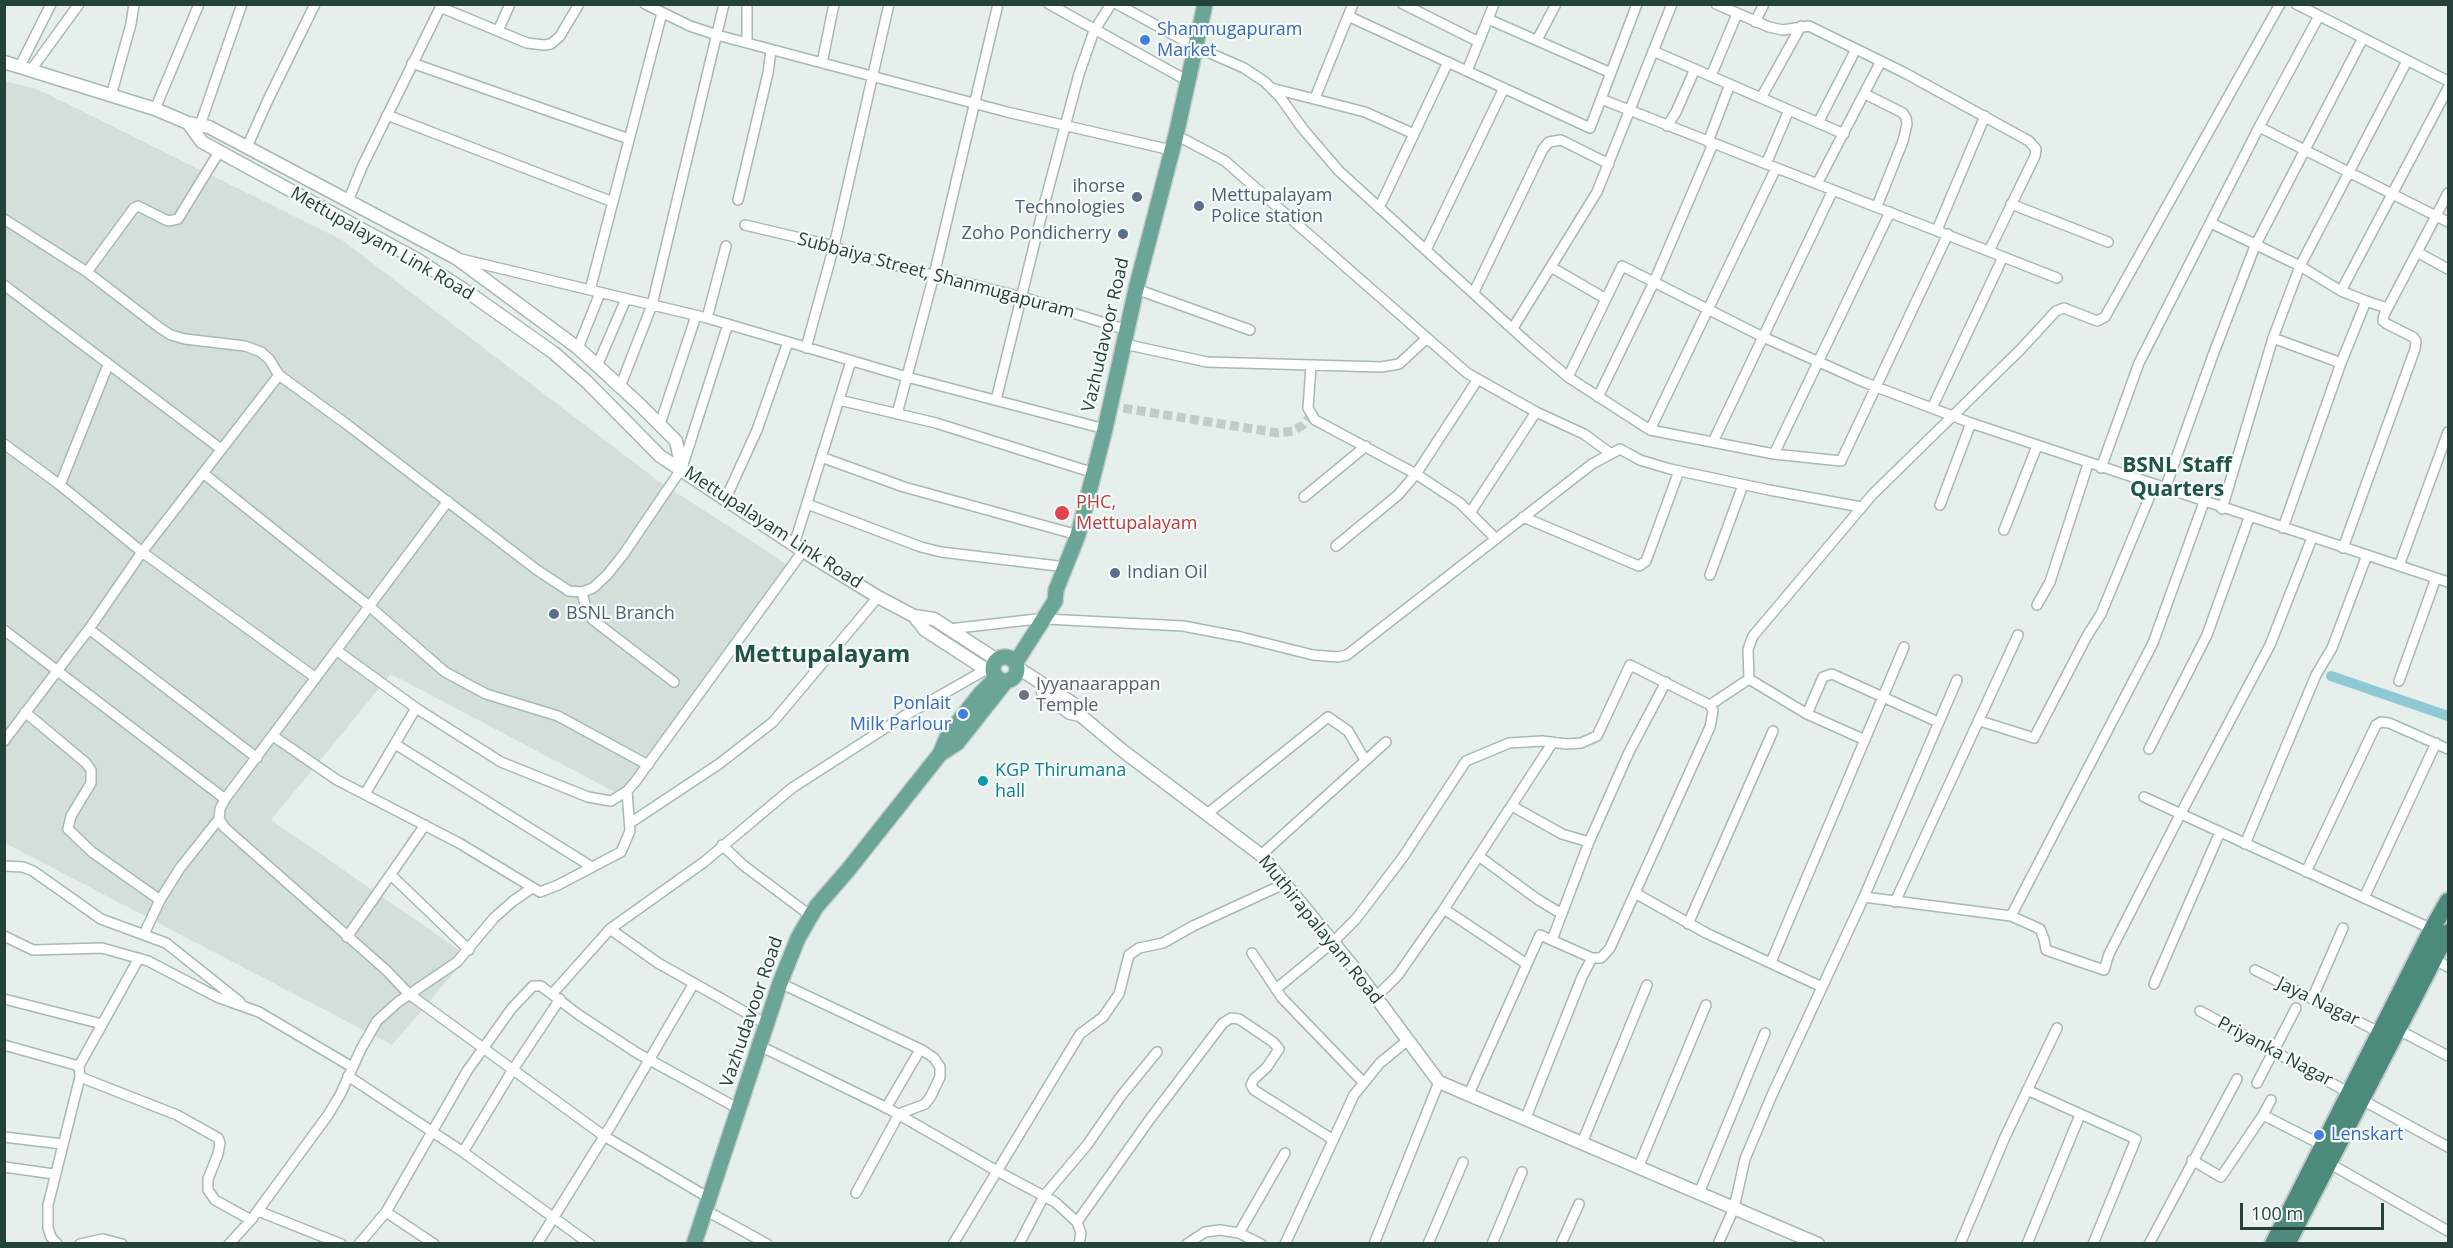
<!DOCTYPE html>
<html>
<head>
<meta charset="utf-8">
<style>
	body { margin:0 }
	#map { position:relative; width:2453px; height:1248px; overflow:hidden; background:#e6efeb; font-family:"Open Sans",sans-serif }
	canvas { display:block }
	.frame { position:absolute; inset:0; border:6px solid #24423a; pointer-events:none }
	.scale { position:absolute; left:2240px; top:1203px; width:144px; height:27px; box-sizing:border-box; border:3px solid #24423a; border-top:0; padding-left:8px; font-size:18px; line-height:21px; white-space:nowrap; color:#24423a; -webkit-text-stroke:4px #f7fbf9; paint-order:stroke }
</style>
</head>
<body>
<div id="map">
<canvas width="2453" height="1248"></canvas>
<div class="frame"></div>
<div class="scale">100 m</div>
</div>
<script>
const ctx = document.querySelector('canvas').getContext('2d');
ctx.lineJoin = 'round';
function fillPath(path, color) {
  ctx.fillStyle = color;
  ctx.fill(path, 'evenodd');
}
function shape(rows) {
  const path = new Path2D();
  for (const r of rows) {
    if (r.length === 3) {
      path.moveTo(r[0] + r[2], r[1]);
      path.arc(r[0], r[1], r[2], 0, 2 * Math.PI);
      continue;
    }
    path.moveTo(r[0], r[1]);
    for (let i = 2; i < r.length; i += 2) path.lineTo(r[i], r[i + 1]);
  }
  return path;
}
function stroke(path, color, width, dash) {
  ctx.strokeStyle = color;
  ctx.lineWidth = width;
  ctx.lineCap = dash ? 'butt' : 'round';
  ctx.setLineDash(dash || []);
  ctx.stroke(path);
}
function label(font, color, halo, rows, align = 'center') {
  ctx.font = font + ' "Open Sans",sans-serif';
  ctx.lineWidth = 4.5;
  ctx.setLineDash([]);
  ctx.textBaseline = 'middle';
  ctx.strokeStyle = halo;
  ctx.fillStyle = color;
  for (const [text, x, y, turn = 0] of rows) {
    ctx.save();
    ctx.translate(x, y);
    ctx.rotate((+turn || 0) * Math.PI / 180);
    ctx.textAlign = isNaN(turn) ? turn : align;
    if (halo) ctx.strokeText(text, 0, 0);
    ctx.fillText(text, 0, 0);
    ctx.restore();
  }
}
fillPath(shape([
	[4,81,37,89,342,240,657,480,791,567,626,798,391,674,271,820,468,956,392,1045,5,843]
]), '#d4dfda');
stroke(shape([
	[2331,676,2448,716]
]), '#8ec9d4', 10);
stroke(shape([
	[1110,406,1278,433,1293,431,1303,425,1311,415]
]), '#bfccc8', 9, [9, 4.5]);
const minor = shape([
	[645,4,690,26,717,35,1007,112,1171,150],
	[747,4,747,43],
	[1049,4,1188,81],
	[1117,4,1196,47,1244,68,1265,82,1280,97,1303,129,1339,171,1529,344,1568,377,1650,430,1774,454,1841,461,1948,234],
	[1403,4,1479,42],
	[1716,4,1769,27,1783,30,1809,26,1905,73,2029,141,2036,149,2035,156,1989,251],
	[2296,4,2448,81],
	[440,7,527,43,544,45,551,44,560,36,579,4],
	[1348,16,1590,128,1637,4],
	[1488,19,1611,73],
	[1755,22,1764,4],
	[498,31,510,4],
	[1537,40,1556,4],
	[1653,51,1844,134],
	[412,63,629,139],
	[822,63,834,4],
	[20,66,51,4],
	[31,70,79,4],
	[1467,71,1494,4],
	[1711,76,1737,14],
	[1271,88,1365,112,1414,134],
	[1865,94,1903,113,1906,118,1907,124,1903,141,1877,206],
	[111,96,131,24,134,4],
	[1315,98,1353,4],
	[1761,98,1801,26],
	[1601,99,2057,278],
	[155,109,199,4],
	[387,115,613,202],
	[1818,123,1856,49],
	[200,125,242,4],
	[1667,126,1676,112,1695,69],
	[2259,127,2448,222],
	[1176,135,1225,161,1467,373,1536,412,1584,434,1610,453],
	[1708,142,1730,84],
	[247,147,267,102,315,4],
	[1766,164,1789,110],
	[1817,184,1881,61],
	[738,200,768,73,771,50],
	[348,201,362,167,442,4],
	[2011,204,2108,242],
	[1379,208,1448,62],
	[4,219,87,272,160,328,171,335,185,339,245,346,261,352,269,359,279,375,345,423,537,570,569,591,582,592,593,588,607,575,623,555,682,468,728,324],
	[2211,223,2300,266,2341,291,2366,301],
	[745,225,834,246,854,255,1022,297,1127,330],
	[1937,230,1985,116],
	[1426,250,1504,88],
	[2417,252,2448,269],
	[461,259,707,318,907,377,1105,429],
	[1551,267,1606,299],
	[87,272,134,208,138,206,168,221,178,219,219,152],
	[4,285,221,449],
	[1136,289,1250,330],
	[590,290,662,13],
	[2341,291,2448,88],
	[1474,292,1543,149,1549,142,1561,140,1609,164],
	[707,318,726,246],
	[1513,328,1597,192,1672,4],
	[2273,338,2341,363],
	[1124,344,1207,362,1381,367,1399,364,1426,339],
	[578,348,600,293],
	[806,348,834,246,889,4],
	[597,366,626,299],
	[1311,366,1308,408,1315,420,1416,474,1460,503,1496,539],
	[1568,377,1622,266,1763,337,1866,383,1971,423,2448,582],
	[620,387,652,305,724,4],
	[1598,397,1654,282,1713,144],
	[839,400,936,423,1094,473],
	[996,400,1043,209,1079,74,1094,31,1111,4],
	[1932,408,2003,257],
	[897,414,934,275,998,4],
	[660,424,696,316],
	[1650,430,1776,168],
	[1713,442,1833,190],
	[4,444,60,485,142,552,316,678],
	[1774,454,1890,212],
	[821,457,904,487,1078,535],
	[2101,468,2139,363,2259,127,2319,16],
	[203,473,369,606,445,672,486,694,558,716,648,765],
	[60,485,108,365],
	[2165,489,2213,355,2255,246,2363,38],
	[1304,497,1366,446],
	[726,498,757,430,788,342],
	[448,501,225,799,220,809,219,819,224,827,386,970,409,994,604,1136,709,1198],
	[807,504,921,547,941,552,1066,567],
	[1940,505,1971,423],
	[2222,509,2273,338,2300,266,2407,61],
	[1470,513,1536,412],
	[1523,517,1639,566,1646,561,1679,471],
	[2283,528,2341,363,2366,301,2387,308],
	[2004,530,2037,446],
	[794,545,851,361],
	[1336,546,1398,495,1416,474,1478,379],
	[2343,548,2415,349,2416,341,2413,337,2387,324,2383,321,2384,315,2448,193],
	[2399,566,2448,432],
	[1710,575,1743,485],
	[582,592,586,609,593,620,674,682],
	[2037,605,2050,582,2088,464],
	[1046,619,1183,626,1241,637,1313,655,1338,657,1347,655,1592,464,1620,449,1640,460,1670,469,1769,490,1861,507],
	[89,629,257,758],
	[949,629,1037,619],
	[4,630,225,799],
	[336,650,416,708,501,762,588,797,611,801,627,791,635,782,803,551],
	[1749,679,1748,649,1753,636,1872,495,2021,349,2056,311,2064,308,2097,321,2105,317,2280,4],
	[1749,679,1807,714,1865,740],
	[2399,681,2436,578],
	[1710,705,1749,679],
	[25,712,86,763,91,770,91,783,71,816,68,829,92,852,160,900],
	[1807,714,1823,677,1832,674,1938,722],
	[1980,721,2034,738,2087,636,2101,614,2154,486],
	[273,736,337,780,459,843,540,892,558,885,621,852,630,831,627,791],
	[4,741,89,629,142,552,279,375],
	[395,744,592,867],
	[2149,749,2207,635,2249,518],
	[365,794,416,708],
	[2144,797,2432,929],
	[1512,806,1562,834,1589,842],
	[1207,814,1328,717,1348,731,1365,760],
	[630,823,719,764,773,722,878,597],
	[2245,844,2316,675,2332,648,2367,555],
	[722,845,743,865,811,916],
	[1261,855,1386,742],
	[1480,857,1537,899,1562,914],
	[4,866,23,867,33,871,101,919,166,943,240,1002],
	[2306,872,2376,725,2381,722,2389,723,2448,749],
	[391,875,469,950],
	[1635,893,1706,933,1822,987],
	[1864,897,2011,916,2040,929,2044,939,2046,950,2104,970,2109,954,2181,813,2270,645,2312,538],
	[2364,898,2436,743],
	[1895,902,2018,635],
	[1444,909,1525,963],
	[2011,916,2153,643,2204,502],
	[1688,924,1773,731],
	[610,929,658,963,768,1025],
	[144,934,160,900,180,868,219,819],
	[4,936,33,950,102,948,148,961,217,997,259,1012,352,1067],
	[347,937,425,825],
	[1552,940,1589,842,1629,752,1666,682],
	[1252,953,1282,998,1363,1082],
	[2434,959,2448,967],
	[1771,962,1904,647],
	[2255,970,2381,1033],
	[780,983,922,1050,934,1058,940,1067,940,1077,931,1096,925,1104,899,1114,856,1193],
	[2154,984,2220,832],
	[1276,989,1333,942,1356,919,1403,857,1466,761,1509,743,1542,741,1567,744,1581,743,1597,736,1630,665,1710,705,1713,711,1710,727,1610,948,1601,958,1592,958,1540,935,1468,1096],
	[553,993,610,929,704,862,792,788,904,716,987,669],
	[1376,997,1398,975,1444,909,1553,742],
	[4,999,102,1024],
	[2312,999,2343,928],
	[2200,1011,2448,1147],
	[2395,1028,2448,1056],
	[4,1045,79,1066],
	[760,1046,889,1109,997,1171,1055,1202,1077,1222,1081,1233,1079,1244],
	[348,1076,463,1152,590,1244],
	[80,1077,177,1115,218,1138,220,1143,218,1154,208,1179,208,1190,215,1200,251,1220],
	[2257,1083,2296,1008],
	[2027,1090,2136,1139,2093,1244],
	[886,1108,917,1055],
	[2263,1115,2324,1146],
	[1525,1120,1582,977,1592,958],
	[4,1137,62,1144],
	[1582,1143,1647,985],
	[463,1152,512,1071,560,999],
	[2192,1160,2221,1177,2263,1115,2271,1100],
	[2327,1162,2448,1231],
	[4,1167,54,1174],
	[1638,1168,1706,1005],
	[1699,1193,1765,1033],
	[705,1210,767,1244],
	[258,1211,341,1244],
	[386,1212,434,1244],
	[1077,1222,1150,1119,1223,1023,1231,1018,1239,1019,1245,1023,1273,1042,1279,1049,1267,1067,1254,1079,1251,1085,1254,1090,1332,1139],
	[1239,1233,1285,1153],
	[57,1244,51,1237,48,1228,48,1205,80,1077,79,1066,139,958],
	[80,1244,103,1239,122,1244],
	[229,1244,251,1220,328,1115,340,1095,361,1049,377,1021,398,1002,457,962,494,918,513,901,532,888],
	[359,1244,386,1212,467,1071,512,1008,533,986,541,986,579,1015,637,1053,739,1109],
	[537,1244,613,1122,694,983],
	[953,1244,1080,1034,1103,1017,1119,994,1129,955,1139,948,1163,943,1193,926,1286,883],
	[1019,1244,1044,1196,1087,1145,1121,1096,1157,1052],
	[1187,1244,1205,1232,1220,1230,1239,1233,1261,1244],
	[1285,1244,1354,1095,1380,1063,1408,1040],
	[1374,1244,1439,1082],
	[1428,1244,1463,1162],
	[1492,1244,1522,1172],
	[1561,1244,1579,1204],
	[1718,1244,1734,1208,1745,1159,1772,1095,1864,897,1957,680],
	[1960,1244,2005,1137,2057,1028],
	[2027,1244,2080,1115],
	[2149,1244,2237,1079]
]);
const tertiary = shape([
	[4,62,155,109,188,123,202,142,418,260,472,295,554,353,587,382,660,456,803,551,878,597,914,616,934,619,997,660],
	[188,123,209,127,456,258,578,348,639,404,676,441,682,468],
	[914,616,925,630,982,667,993,671],
	[1018,668,1077,706,1080,715,1123,751,1261,855,1355,969,1439,1082,1818,1244],
	[1043,693,1070,713,1080,715]
]);
const primary = shape([
	[1005,669,12],
	[1016,662,1055,601,1056,590,1078,535,1105,429,1136,289,1176,135,1205,4],
	[940,754,948,735,981,693,997,677],
	[694,1244,780,983,798,938,816,907,848,870,940,754,957,743,1006,681]
]);
const trunk = shape([
	[2273,1244,2432,929,2448,901],
	[2287,1244,2448,932]
]);
stroke(minor, '#a8b8b2', 12);
stroke(tertiary, '#a8b8b2', 15);
stroke(primary, '#c2cac8', 18);
stroke(trunk, '#c2cac8', 20);
stroke(minor, '#fff', 9);
stroke(tertiary, '#fff', 12);
stroke(primary, '#6aa596', 15);
stroke(trunk, '#4c8a7c', 16);
for (const [x, y, r, color] of [
	[1145,40,6,"#3f7fe0"],
	[1137,197,6,"#5c6f8a"],
	[1199,206,6,"#5c6f8a"],
	[1123,234,6,"#5c6f8a"],
	[1062,513,8,"#e0444e"],
	[1115,573,6,"#5c6f8a"],
	[554,614,6,"#5c6f8a"],
	[1024,695,6,"#6b7280"],
	[963,714,6,"#3f7fe0"],
	[983,781,6,"#0f9aa8"],
	[2319,1135,6,"#3f7fe0"]
]) {
  const dot = new Path2D();
  dot.arc(x, y, r, 0, 2 * Math.PI);
  ctx.fillStyle = color;
  ctx.fill(dot);
  stroke(dot, '#f7fbf9', 2);
}
label('18px', '#366cbe', '#f7fbf9', [
	["Shanmugapuram",1157,30],
	["Market",1157,51],
	["Ponlait",951,704,"right"],
	["Milk Parlour",951,725,"right"],
	["Lenskart",2331,1135]
], 'left');
label('18px', '#4e5e75', '#f7fbf9', [
	["ihorse",1125,187,"right"],
	["Technologies",1125,208,"right"],
	["Mettupalayam",1211,196],
	["Police station",1211,217],
	["Zoho Pondicherry",1111,234,"right"],
	["Indian Oil",1127,573],
	["BSNL Branch",566,614]
], 'left');
label('18px', '#24423a', '#f7fbf9', [
	["Mettupalayam Link Road",382,244,30],
	["Subbaiya Street, Shanmugapuram",936,276,15],
	["Vazhudavoor Road",1106,335,-77],
	["Mettupalayam Link Road",773,528,33],
	["Muthirapalayam Road",1320,930,51],
	["Jaya Nagar",2318,1002,26],
	["Vazhudavoor Road",752,1012,-71],
	["Priyanka Nagar",2275,1052,28]
]);
label('18px', '#be3a42', '#f7fbf9', [
	["PHC,",1076,503],
	["Mettupalayam",1076,524]
], 'left');
label('18px', '#5b616d', '#f7fbf9', [
	["Iyyanaarappan",1036,685],
	["Temple",1036,706]
], 'left');
label('18px', '#0d838f', '#f7fbf9', [
	["KGP Thirumana",995,771],
	["hall",995,792]
], 'left');
label('bold 21px', '#1f5548', '#f7fbf9', [
	["BSNL Staff",2177,466],
	["Quarters",2177,490]
]);
label('bold 24px', '#1f5548', '#f7fbf9', [
	["Mettupalayam",822,655]
]);
</script>
</body>
</html>
